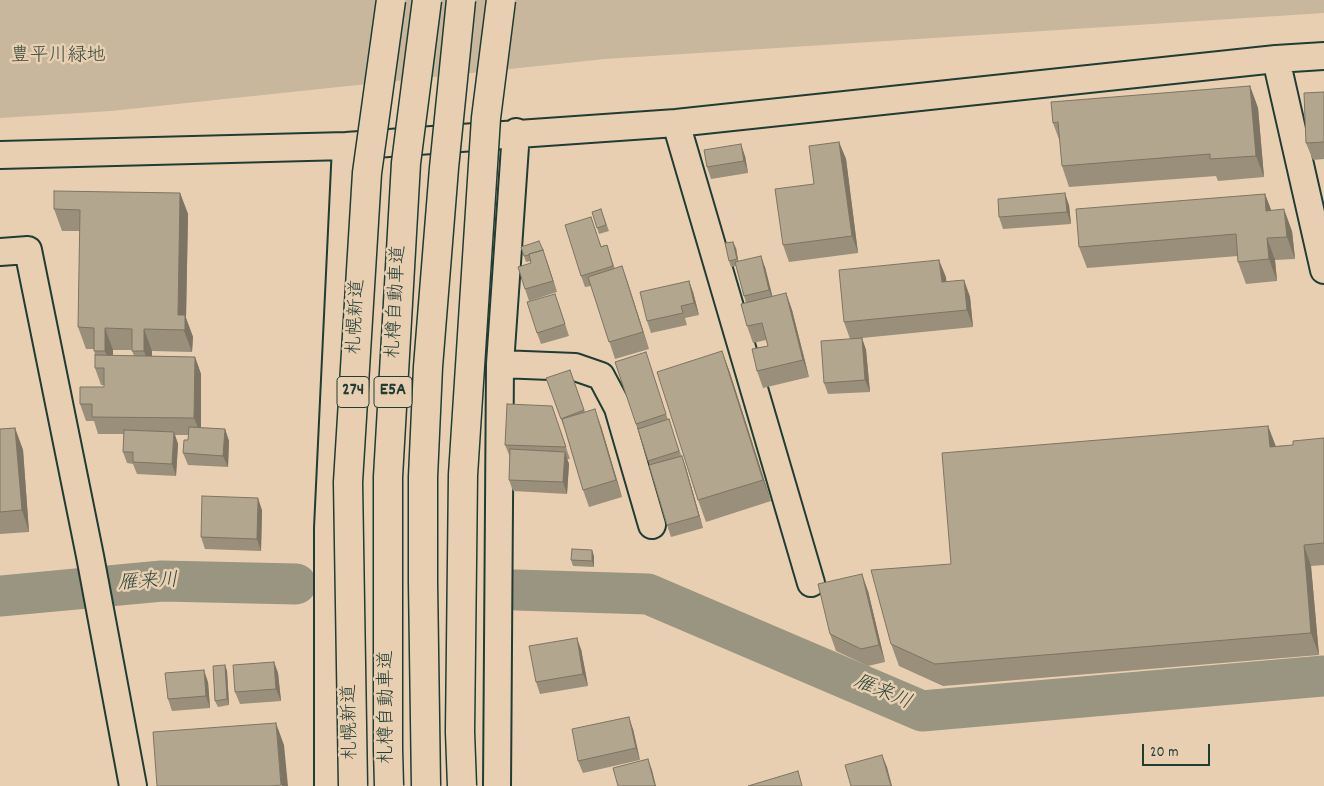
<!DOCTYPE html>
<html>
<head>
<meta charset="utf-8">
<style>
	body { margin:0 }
	#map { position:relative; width:1324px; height:786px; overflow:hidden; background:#e9cfb1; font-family:Dekko,sans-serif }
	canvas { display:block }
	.scale { position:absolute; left:1142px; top:744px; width:68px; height:22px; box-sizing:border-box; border:2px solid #1f3d34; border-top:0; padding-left:6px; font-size:15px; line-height:18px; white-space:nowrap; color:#1f3d34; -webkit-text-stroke:4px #e9cfb1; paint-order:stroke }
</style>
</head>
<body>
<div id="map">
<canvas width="1324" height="786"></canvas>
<div class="scale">20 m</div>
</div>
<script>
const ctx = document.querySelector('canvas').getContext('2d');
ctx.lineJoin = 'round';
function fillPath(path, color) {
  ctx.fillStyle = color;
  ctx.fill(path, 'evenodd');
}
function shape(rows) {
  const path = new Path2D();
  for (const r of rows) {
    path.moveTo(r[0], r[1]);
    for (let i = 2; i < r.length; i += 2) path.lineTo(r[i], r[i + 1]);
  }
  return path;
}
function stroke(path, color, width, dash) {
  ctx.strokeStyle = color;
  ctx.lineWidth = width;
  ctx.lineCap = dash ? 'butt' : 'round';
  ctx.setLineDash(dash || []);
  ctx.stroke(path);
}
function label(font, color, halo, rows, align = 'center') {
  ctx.font = font + ' Dekko,"Klee One",sans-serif';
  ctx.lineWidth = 5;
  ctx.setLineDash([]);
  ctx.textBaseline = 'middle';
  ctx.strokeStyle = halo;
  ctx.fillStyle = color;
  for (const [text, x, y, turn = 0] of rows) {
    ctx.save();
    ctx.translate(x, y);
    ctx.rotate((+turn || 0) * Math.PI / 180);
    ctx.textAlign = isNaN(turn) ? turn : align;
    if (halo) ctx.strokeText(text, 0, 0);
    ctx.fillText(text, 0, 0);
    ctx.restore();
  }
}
fillPath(shape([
	[0,0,1324,0,1324,13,605,59,111,111,0,118]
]), '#c8b79c');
stroke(shape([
	[516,590,648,594,922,711,1324,676],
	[0,596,162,581,296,584]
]), '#999580', 41);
const minor = shape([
	[1276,59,1324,270],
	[676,123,811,583],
	[0,155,346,146,676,123,1276,59,1324,56],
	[0,252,28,250,90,556,133,786],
	[500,364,575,367,601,376,618,408,652,525],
	[328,786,328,528,346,146],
	[497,786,500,364,516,132]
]);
stroke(minor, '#1f3d34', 30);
stroke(minor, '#e9cfb1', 26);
const highwayBridge = shape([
	[353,786,348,482,367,173,391,0],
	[389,786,388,749,388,477,406,163,427,0],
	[426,786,423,582,423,477,428,367,444,168,461,0],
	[462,786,460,732,463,475,486,118,501,0]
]);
stroke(highwayBridge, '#1f3d34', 31, []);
stroke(highwayBridge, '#e9cfb1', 28);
fillPath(shape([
	[1250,86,1258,108,1264,177,1218,181,1216,176,1069,187,1062,166,1060,142,1053,123],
	[1324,92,1324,159,1313,160,1306,143],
	[839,142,846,159,858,253,789,262,783,245],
	[745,156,748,173,711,179,707,167],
	[180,193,188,214,186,318,193,337,192,352,152,351,152,356,195,357,201,374,201,428,225,429,229,441,228,467,188,465,183,453,188,440,189,435,175,435,178,444,176,476,137,474,133,464,127,463,123,452,124,434,98,434,94,421,86,421,80,404,104,387,104,385,101,385,95,368,95,355,94,349,86,349,78,327,80,231,62,231,54,209],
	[113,350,132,350,134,356,113,356],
	[1265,194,1271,210,1292,231,1295,259,1275,260,1277,281,1246,284,1238,262,1238,256,1087,268,1079,247],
	[1069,205,1071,224,1003,229,999,217],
	[601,209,609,231,599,234,592,212],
	[595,229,601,246,607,245,615,269,622,266,649,349,615,359,591,286,585,287,581,276],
	[521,247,547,261,557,292,529,301,525,289,531,263,531,261,526,262],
	[736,248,738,261,765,267,772,297,786,293,792,310,809,377,763,388,757,371,768,346,766,340,753,343,747,326,746,303,736,266,731,267,729,261],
	[946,277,946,282,964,280,970,297,973,327,862,338,866,350,870,392,828,394,824,383,850,339,844,322],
	[689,281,693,292,699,315,685,318,687,325,651,333,647,321],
	[559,305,569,336,541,344,537,333],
	[722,351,730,373,771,501,706,522,698,500],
	[615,362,650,364,668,420,686,468,703,528,671,537,667,525,652,473,638,429],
	[570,370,585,412,601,426,622,497,589,507,583,490,565,430,561,419],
	[552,406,570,459,567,459,569,464,567,494,513,491,509,480,510,457,505,445],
	[1268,426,1276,446,1293,445,1324,438,1324,565,1311,566,1319,655,943,686,899,666,891,644,951,564],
	[15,428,23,450,29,532,0,534,0,429],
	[262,510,261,551,205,549,201,537],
	[594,556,594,567,573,566,571,560],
	[868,591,885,662,868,666,836,651,830,634],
	[581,649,588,686,540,694,536,682],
	[274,662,278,673,281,701,240,704,235,692],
	[225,665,227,671,229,705,218,707,215,701],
	[208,682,210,708,172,711,168,699],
	[633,729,640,760,583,773,578,761]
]), '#998f7a');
fillPath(shape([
	[1250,86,1258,108,1264,177,1256,156],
	[839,142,846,159,858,253,852,236],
	[741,144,745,156,748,173,744,161],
	[180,193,188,214,186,318,193,337,192,352,178,315],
	[1065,193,1069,205,1071,224,1067,212],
	[1265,194,1273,215,1266,211],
	[1284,209,1292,231,1295,259,1287,237],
	[1267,238,1275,260,1277,281,1269,259],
	[733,242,736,248,739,265,737,259],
	[543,250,547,261,557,292,553,281],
	[761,256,765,267,774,302,769,290],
	[939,260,946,277,948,299,942,282],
	[622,266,628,283,649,349,643,332],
	[964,280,970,297,973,327,967,310],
	[689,281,693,292,699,315,694,303],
	[786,293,792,310,809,377,803,360],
	[105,328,113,350,113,373,105,351],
	[144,329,152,351,152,373,144,351],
	[862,338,866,350,870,392,865,380],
	[722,351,730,373,771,501,763,480],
	[195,357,201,374,201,435,194,418],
	[595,409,601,426,622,497,616,480],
	[1268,426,1276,448,1270,447],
	[15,428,23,450,29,532,22,510],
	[225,429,229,441,228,467,223,456],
	[174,432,178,444,176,476,172,464],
	[565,452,569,464,567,494,563,482],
	[682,456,686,468,703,528,699,516],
	[258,498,262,510,261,551,257,539],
	[1304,545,1311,566,1319,655,1311,633],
	[592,550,594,556,594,567,592,561],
	[862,574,868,591,885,662,879,645],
	[577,638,581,649,588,686,583,674],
	[274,662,278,673,281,701,276,689],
	[225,665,227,671,229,705,227,699],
	[204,670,208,682,210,708,206,696],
	[629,717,633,729,640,760,636,748],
	[276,723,284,745,288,786,282,786,281,785],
	[882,755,887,767,892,786,891,786],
	[648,759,652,770,656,786,655,786]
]), '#7d7463');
const building = shape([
	[1250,86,1256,156,1210,159,1210,154,1062,166,1058,122,1053,123,1051,102,1250,86],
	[1324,92,1324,142,1306,143,1304,93,1324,92],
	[839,142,852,236,783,245,775,189,814,184,809,146,839,142],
	[741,144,744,161,707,167,704,150,741,144],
	[54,191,180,193,178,315,185,315,185,330,144,329,144,351,132,351,132,329,105,328,105,351,94,351,94,328,78,327,80,210,54,209,54,191],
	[1065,193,1067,212,999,217,998,199,1065,193],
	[1265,194,1266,211,1284,209,1287,237,1267,238,1269,259,1238,262,1236,234,1079,247,1076,209,1265,194],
	[601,209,606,225,597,228,592,212,601,209],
	[591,217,601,247,607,245,613,266,581,276,565,225,591,217],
	[539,241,543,250,529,254,529,255,524,256,521,247,539,241],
	[733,242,737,259,729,261,725,243,733,242],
	[543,250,553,281,525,289,518,267,531,263,529,254,543,250],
	[761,256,769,290,744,296,735,262,761,256],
	[939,260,942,282,964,280,967,310,844,322,839,270,939,260],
	[622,266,643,332,609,342,588,277,622,266],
	[689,281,694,303,681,306,683,313,647,321,640,292,689,281],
	[786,293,803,360,757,371,752,349,768,346,762,323,747,326,741,304,786,293],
	[555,294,565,324,537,333,527,302,555,294],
	[862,338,865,380,824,383,821,341,862,338],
	[722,351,763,480,698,500,657,372,722,351],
	[646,352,666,414,636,424,615,362,646,352],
	[95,355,195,357,194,418,92,417,92,404,80,404,80,387,104,387,104,368,95,368,95,355],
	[570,370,584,410,561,419,546,378,570,370],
	[507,404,552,406,566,447,505,445,507,404],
	[595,409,616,480,583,490,562,419,595,409],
	[669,419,679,451,648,461,638,429,669,419],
	[1268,426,1270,447,1293,445,1293,441,1324,438,1324,543,1304,545,1311,633,935,664,891,644,871,570,951,564,942,453,1268,426],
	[189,427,225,429,223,456,183,453,184,440,188,440,189,427],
	[15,428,22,510,0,512,0,429,15,428],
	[124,430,174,432,172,464,133,462,133,452,123,452,124,430],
	[510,449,565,452,563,482,509,480,510,449],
	[682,456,699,516,667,525,649,465,682,456],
	[202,496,258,498,257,539,201,537,202,496],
	[572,549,592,550,592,561,571,560,572,549],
	[862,574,879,645,861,649,830,634,818,584,862,574],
	[577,638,583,674,536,682,529,646,577,638],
	[274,662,276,689,235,692,233,665,274,662],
	[225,665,227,699,215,701,213,666,225,665],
	[204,670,206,696,168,699,165,673,204,670],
	[629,717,636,748,578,761,572,729,629,717],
	[276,723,281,785,271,786,157,786,153,732,276,723],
	[882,755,891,786,851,786,845,765,882,755],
	[648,759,655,786,618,786,613,768,648,759],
	[798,771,802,786,748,786,798,771]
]);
fillPath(building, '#b2a68e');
stroke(building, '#7d7463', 1);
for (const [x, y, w] of [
	[353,392,32],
	[393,392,38]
]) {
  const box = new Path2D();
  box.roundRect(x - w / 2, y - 15.5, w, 31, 4);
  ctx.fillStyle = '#e9cfb1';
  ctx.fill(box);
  stroke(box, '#1f3d34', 1);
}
label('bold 18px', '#1f3d34', null, [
	["274",353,392],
	["E5A",393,392]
]);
label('19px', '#30493e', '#e9cfb1', [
	["豊平川緑地",58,57]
]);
label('19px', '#1f3d34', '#e9cfb1', [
	["札樽自動車道",398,302,-87],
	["札幌新道",358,317,-87],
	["札樽自動車道",388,707,-90],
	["札幌新道",352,722,-91]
]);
label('italic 20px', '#2b463c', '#e9cfb1', [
	["雁来川",148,584,-3],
	["雁来川",882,694,23]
]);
</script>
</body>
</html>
